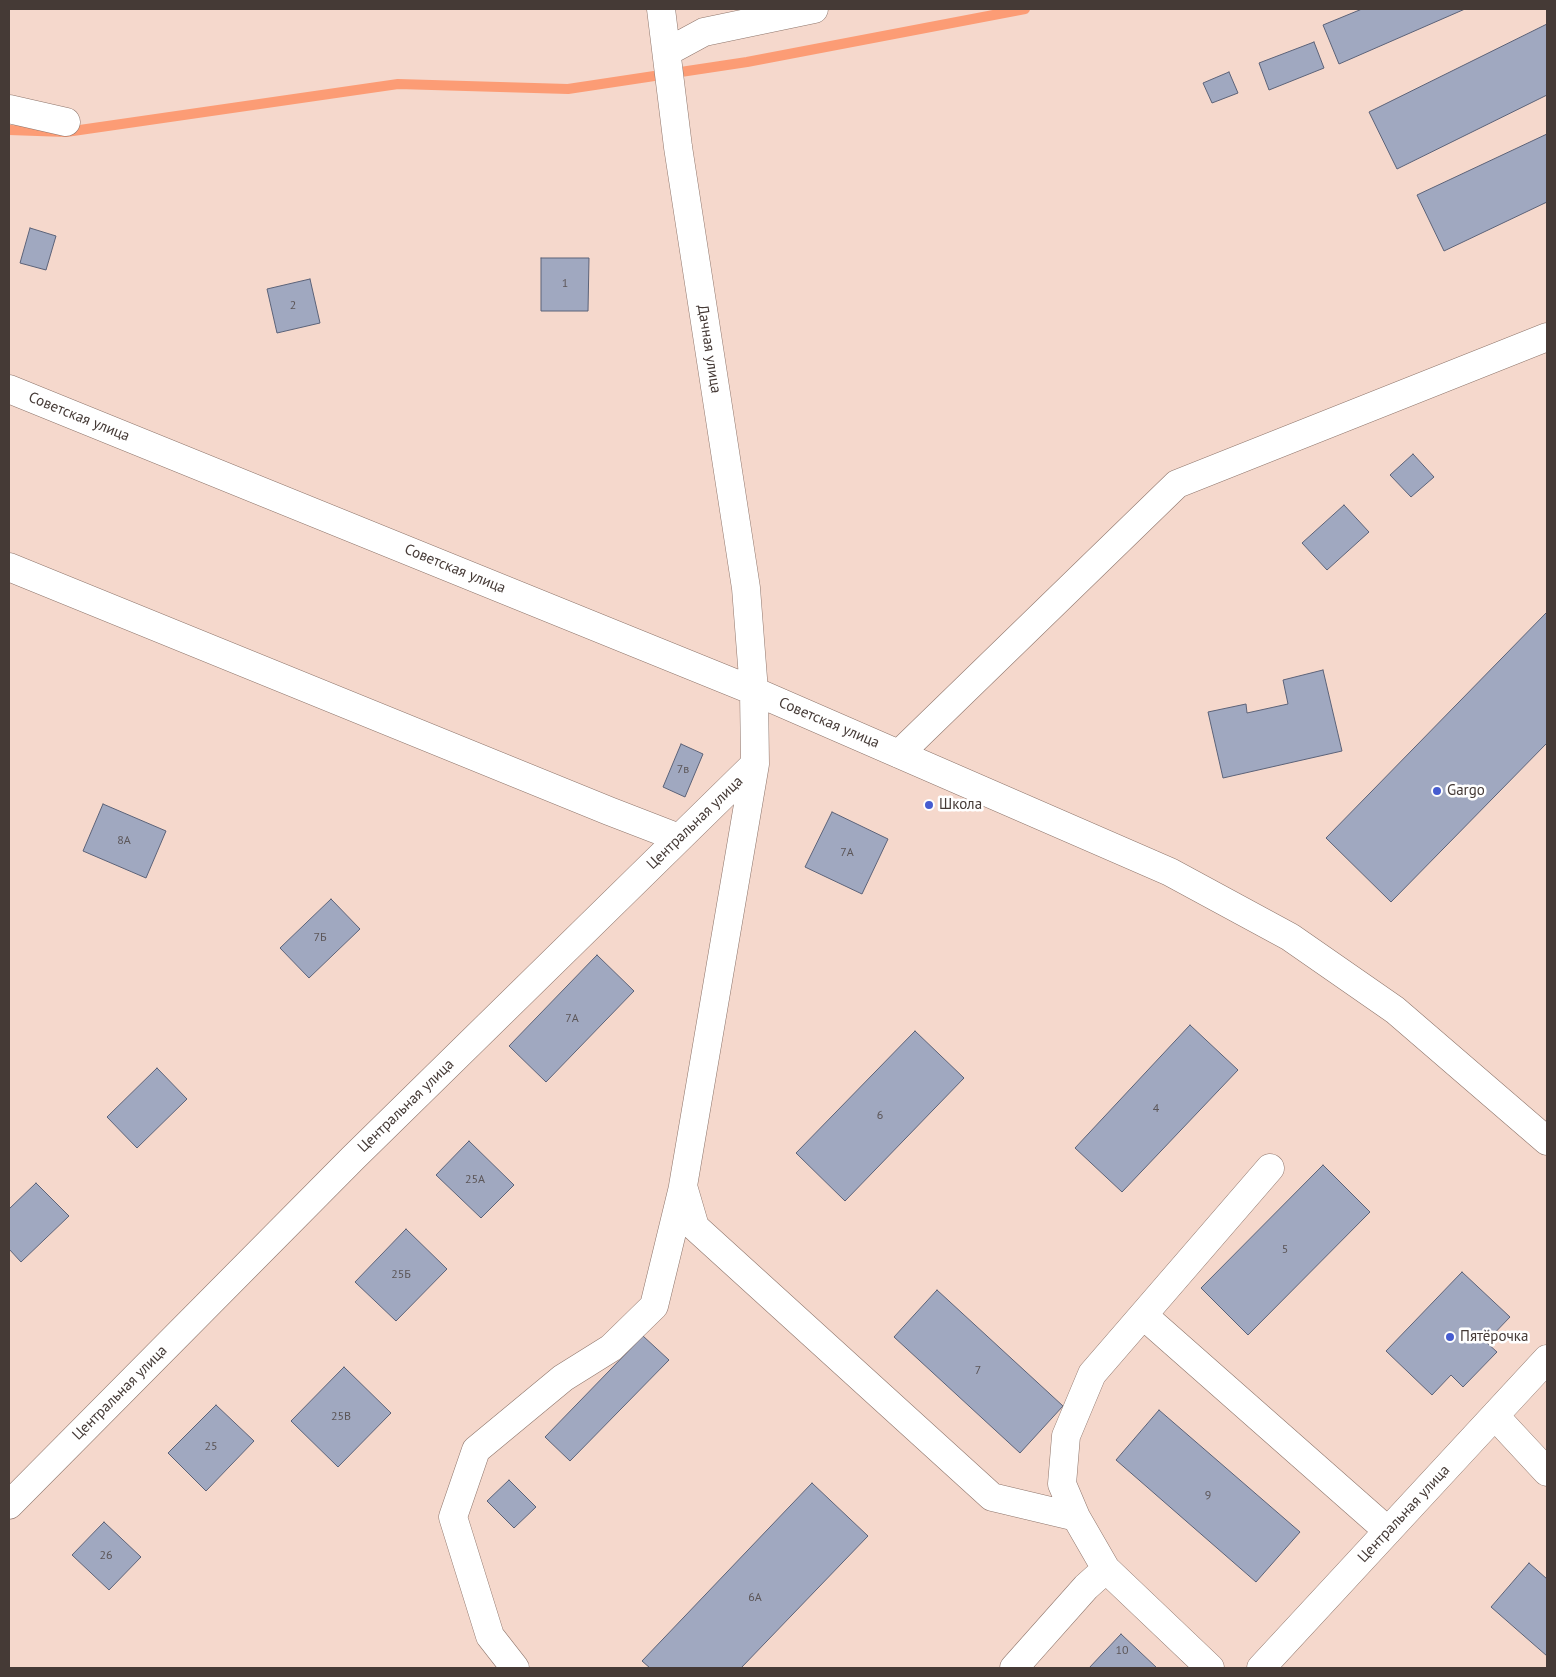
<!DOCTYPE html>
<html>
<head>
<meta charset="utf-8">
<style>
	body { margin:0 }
	#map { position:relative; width:1556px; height:1677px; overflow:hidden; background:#f5d8cc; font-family:"PT Sans",sans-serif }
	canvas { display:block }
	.frame { position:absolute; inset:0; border:10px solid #453a36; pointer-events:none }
</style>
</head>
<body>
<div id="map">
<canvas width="1556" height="1677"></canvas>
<div class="frame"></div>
</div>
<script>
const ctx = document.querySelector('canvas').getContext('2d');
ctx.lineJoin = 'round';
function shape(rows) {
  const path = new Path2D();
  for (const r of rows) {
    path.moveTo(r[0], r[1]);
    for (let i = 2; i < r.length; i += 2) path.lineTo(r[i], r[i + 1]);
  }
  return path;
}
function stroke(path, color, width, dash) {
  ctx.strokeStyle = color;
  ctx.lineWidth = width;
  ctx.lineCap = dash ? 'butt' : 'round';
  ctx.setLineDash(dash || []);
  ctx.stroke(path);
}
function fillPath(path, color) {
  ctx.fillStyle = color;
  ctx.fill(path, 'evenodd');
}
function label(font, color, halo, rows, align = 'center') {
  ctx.font = font + ' "PT Sans",sans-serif';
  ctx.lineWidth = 5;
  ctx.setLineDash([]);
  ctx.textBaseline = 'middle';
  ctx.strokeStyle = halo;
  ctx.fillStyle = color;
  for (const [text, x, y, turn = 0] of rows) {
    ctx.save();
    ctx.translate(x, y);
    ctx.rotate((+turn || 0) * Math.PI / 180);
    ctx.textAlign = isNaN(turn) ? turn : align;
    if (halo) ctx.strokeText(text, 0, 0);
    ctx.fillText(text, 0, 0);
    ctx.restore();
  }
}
stroke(shape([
	[9,130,66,132,398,84,568,89,747,62,1025,9]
]), '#fc9c75', 10);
const building = shape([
	[1362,9,1465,9,1339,64,1323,25,1362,9],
	[1547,24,1547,95,1397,169,1369,112,1547,24],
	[1314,42,1324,68,1269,90,1259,63,1314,42],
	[1229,72,1238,93,1212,103,1203,83,1229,72],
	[1547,134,1547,202,1444,251,1417,195,1547,134],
	[30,228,56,236,46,270,20,263,30,228],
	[541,258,589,258,588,311,541,311,541,258],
	[310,279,320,323,277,333,267,289,310,279],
	[1413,454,1434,477,1411,497,1390,475,1413,454],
	[1344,505,1369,532,1327,570,1302,543,1344,505],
	[1547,612,1547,743,1391,902,1326,838,1547,612],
	[1323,670,1342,751,1223,778,1208,712,1246,704,1247,713,1288,704,1283,680,1323,670],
	[681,744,703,754,685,797,663,787,681,744],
	[103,804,166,831,146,878,83,851,103,804],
	[832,812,888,839,862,894,805,867,832,812],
	[331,899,360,929,309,978,280,948,331,899],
	[597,955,634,991,546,1082,509,1046,597,955],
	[1190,1025,1238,1070,1122,1192,1075,1148,1190,1025],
	[915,1031,964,1078,845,1201,796,1153,915,1031],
	[157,1068,187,1099,137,1148,107,1117,157,1068],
	[469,1141,514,1185,481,1218,436,1175,469,1141],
	[1323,1165,1370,1212,1248,1335,1201,1288,1323,1165],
	[36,1183,69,1216,21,1262,9,1249,9,1209,36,1183],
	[406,1229,447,1269,396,1321,355,1282,406,1229],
	[1462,1272,1510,1317,1486,1342,1497,1352,1463,1387,1451,1375,1432,1395,1386,1351,1462,1272],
	[937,1290,1063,1406,1020,1453,894,1337,937,1290],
	[643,1336,669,1360,570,1461,545,1437,643,1336],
	[344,1367,391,1413,338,1467,291,1421,344,1367],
	[216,1405,254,1441,206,1491,168,1453,216,1405],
	[1159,1410,1300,1532,1256,1582,1116,1460,1159,1410],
	[509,1480,536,1507,514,1528,487,1501,509,1480],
	[812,1483,868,1536,741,1668,650,1668,642,1661,812,1483],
	[104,1522,141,1557,109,1590,72,1555,104,1522],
	[1529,1563,1547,1579,1547,1656,1491,1607,1529,1563],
	[1121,1634,1157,1668,1089,1668,1121,1634]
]);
fillPath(building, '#a0a8c0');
stroke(building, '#5b6278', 1);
const minor = shape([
	[667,52,704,32,814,9],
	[9,109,66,122],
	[9,389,754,691,1170,872,1290,937,1395,1010,1547,1141],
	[9,567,609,811,679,838],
	[899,754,1177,484,1547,337],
	[755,764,683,1186,695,1227,992,1497,1076,1517],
	[1143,1315,1388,1531],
	[1495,1416,1547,1472],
	[9,1505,353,1158,755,764,754,691,746,588,678,147,661,9],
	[1106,1569,1210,1668],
	[515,1668,490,1636,453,1517,476,1450,563,1378,611,1348,654,1306,683,1187],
	[1014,1668,1086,1587,1106,1569,1076,1517,1062,1484,1066,1436,1092,1374,1270,1168],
	[1261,1668,1547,1359]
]);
stroke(minor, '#8e756b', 29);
stroke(minor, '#fff', 28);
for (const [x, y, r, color] of [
	[1437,791,5,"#465cd0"],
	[929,805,5,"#465cd0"],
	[1450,1337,5,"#465cd0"]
]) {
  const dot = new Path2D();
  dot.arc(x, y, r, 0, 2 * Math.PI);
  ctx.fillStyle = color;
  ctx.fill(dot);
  stroke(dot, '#fff', 2);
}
label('12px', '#5c5658', null, [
	["1",565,284],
	["2",293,306],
	["7в",683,770],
	["8А",124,841],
	["7А",847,853],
	["7Б",320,938],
	["7А",572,1019],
	["4",1156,1109],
	["6",880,1116],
	["25А",475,1180],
	["5",1285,1250],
	["25Б",401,1275],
	["7",978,1371],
	["25В",341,1417],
	["25",211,1447],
	["9",1208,1496],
	["26",106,1556],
	["6А",755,1598],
	["10",1122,1651]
]);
label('15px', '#453a36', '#fff', [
	["Дачная улица",709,349,81],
	["Советская улица",79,417,22],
	["Советская улица",455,569,22],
	["Советская улица",829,723,23],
	["Центральная улица",695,823,-44],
	["Центральная улица",406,1106,-44],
	["Центральная улица",120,1393,-45],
	["Центральная улица",1404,1514,-47]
]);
label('15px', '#453a36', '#fff', [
	["Gargo",1447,791],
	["Школа",939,805],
	["Пятёрочка",1460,1337]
], 'left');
</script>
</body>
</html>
